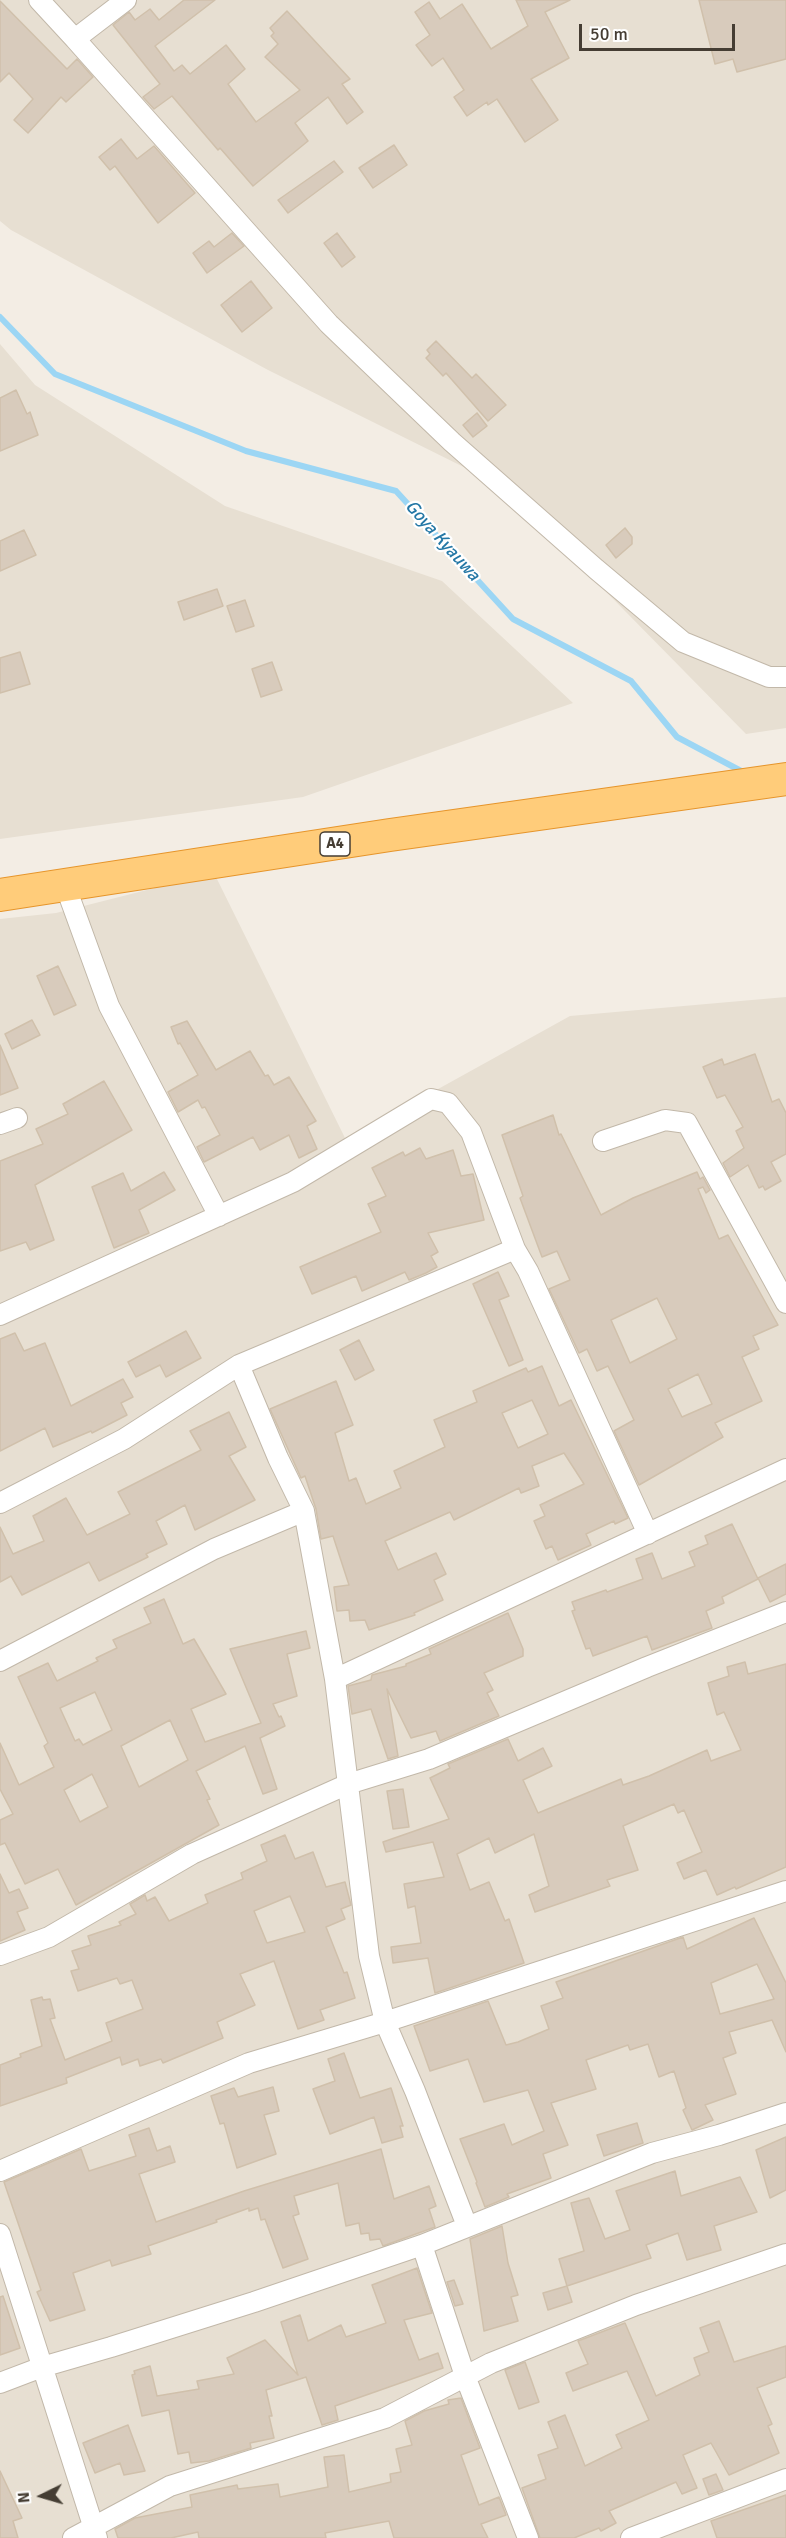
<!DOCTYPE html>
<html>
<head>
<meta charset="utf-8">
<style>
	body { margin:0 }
	#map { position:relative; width:786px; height:2538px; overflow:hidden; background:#f3ede4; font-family:Signika,sans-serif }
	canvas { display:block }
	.north { position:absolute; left:12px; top:2466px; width:60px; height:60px; -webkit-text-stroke:4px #fff; paint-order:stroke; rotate:265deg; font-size:16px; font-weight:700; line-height:24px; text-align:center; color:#453d33 }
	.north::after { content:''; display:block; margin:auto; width:21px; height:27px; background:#453d33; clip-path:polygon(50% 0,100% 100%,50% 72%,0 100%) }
	.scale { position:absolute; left:579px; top:24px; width:156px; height:27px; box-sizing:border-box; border:3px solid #453d33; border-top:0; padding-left:8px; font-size:18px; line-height:21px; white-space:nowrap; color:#453d33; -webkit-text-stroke:4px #fff; paint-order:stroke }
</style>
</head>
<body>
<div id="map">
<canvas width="786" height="2538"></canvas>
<div class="north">N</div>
<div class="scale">50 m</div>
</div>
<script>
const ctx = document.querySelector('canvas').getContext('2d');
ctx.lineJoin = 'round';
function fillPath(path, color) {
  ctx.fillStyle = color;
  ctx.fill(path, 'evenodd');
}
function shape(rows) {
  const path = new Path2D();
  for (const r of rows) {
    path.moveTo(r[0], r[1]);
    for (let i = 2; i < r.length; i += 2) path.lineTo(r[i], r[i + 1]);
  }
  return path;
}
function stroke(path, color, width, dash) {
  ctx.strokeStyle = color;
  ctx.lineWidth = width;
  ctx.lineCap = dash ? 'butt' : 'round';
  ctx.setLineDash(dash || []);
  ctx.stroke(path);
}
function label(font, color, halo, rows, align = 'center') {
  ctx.font = font + ' Signika,sans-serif';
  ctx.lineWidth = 4.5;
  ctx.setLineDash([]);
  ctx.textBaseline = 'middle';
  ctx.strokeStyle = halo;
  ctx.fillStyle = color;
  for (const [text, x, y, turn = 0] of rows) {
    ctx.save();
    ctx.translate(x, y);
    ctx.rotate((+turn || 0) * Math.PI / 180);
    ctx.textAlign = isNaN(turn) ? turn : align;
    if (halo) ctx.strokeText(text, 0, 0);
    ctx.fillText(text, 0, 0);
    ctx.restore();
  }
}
fillPath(shape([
	[0,0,786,0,786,728,746,734,502,486,268,370,11,230,0,221],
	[0,344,35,385,225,506,442,581,573,703,303,797,0,839],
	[214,873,346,1140,570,1016,786,997,786,2538,0,2538,0,919,56,913]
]), '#e7dfd2');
stroke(shape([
	[0,317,55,374,246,451,396,491,513,619,631,681,677,737,743,772]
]), '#9cd6f4', 6);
const building = shape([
	[184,0,215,0,155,46,174,71,182,65,190,74,226,45,245,69,228,84,256,122,300,90,265,57,278,44,271,36,274,33,270,28,287,11,350,79,342,84,363,112,347,124,328,97,295,123,308,141,253,186,220,148,218,150,172,96,154,109,143,97,160,84,113,25,129,12,135,20,150,9,159,20,184,0],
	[516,0,570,0,545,12,569,58,531,79,558,120,525,142,497,99,488,105,487,102,467,116,454,97,464,90,443,58,432,66,416,45,430,35,415,12,429,2,440,19,462,4,491,49,528,26,516,0],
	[699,0,786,0,786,59,737,72,733,59,715,64,699,0],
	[0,1,67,69,77,59,93,77,66,102,61,97,28,133,14,120,33,99,9,73,0,82,0,1],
	[121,139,137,159,154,146,195,193,158,223,115,166,110,170,99,157,121,139],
	[394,145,407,165,373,188,359,168,394,145],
	[334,161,343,172,288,213,278,200,334,161],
	[232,233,244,246,207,273,193,253,209,241,214,247,232,233],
	[337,233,355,257,342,267,324,243,337,233],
	[251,281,272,308,242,332,221,305,251,281],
	[436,341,472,378,476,374,506,405,488,421,446,373,443,376,426,358,430,354,427,350,436,341],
	[16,390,27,414,30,412,38,435,0,451,0,398,16,390],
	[477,413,487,426,473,437,463,425,477,413],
	[625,528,632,537,632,544,616,558,606,545,625,528],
	[24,530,36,555,0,571,0,541,24,530],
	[217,589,223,606,184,620,178,602,217,589],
	[245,600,254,626,236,632,227,606,245,600],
	[20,652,30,684,0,693,0,658,20,652],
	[272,662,282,690,261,697,252,669,272,662],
	[58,966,76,1005,54,1015,37,976,58,966],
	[32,1020,40,1035,12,1049,5,1034,32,1020],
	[187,1021,216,1070,250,1051,265,1076,268,1075,274,1085,289,1077,316,1121,307,1126,317,1149,299,1158,289,1135,260,1150,253,1137,204,1162,197,1147,220,1135,205,1107,202,1108,198,1100,178,1112,168,1092,198,1075,180,1043,178,1044,171,1027,187,1021],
	[0,1045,18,1088,0,1095,0,1045],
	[755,1054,772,1102,779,1099,786,1113,786,1154,771,1162,781,1181,765,1190,763,1186,759,1188,748,1165,730,1177,723,1163,744,1148,736,1131,743,1127,725,1095,717,1098,703,1067,722,1059,724,1065,755,1054],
	[104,1081,132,1130,35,1185,54,1240,30,1250,26,1242,0,1251,0,1161,43,1144,36,1129,68,1114,63,1104,104,1081],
	[553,1115,559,1135,561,1134,601,1215,633,1198,697,1172,700,1179,703,1177,710,1190,706,1193,703,1187,698,1189,719,1239,728,1235,778,1325,753,1336,759,1349,742,1357,762,1401,715,1423,723,1437,639,1485,614,1431,634,1420,608,1366,597,1371,587,1349,579,1353,549,1289,570,1280,557,1251,542,1257,520,1198,523,1196,502,1135,553,1115],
	[657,1298,677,1339,630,1363,611,1320,657,1298],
	[698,1374,712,1404,682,1417,668,1389,698,1374],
	[420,1148,426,1159,453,1150,461,1176,473,1174,484,1220,428,1233,438,1252,431,1256,437,1267,426,1273,409,1280,405,1272,362,1291,356,1276,312,1294,300,1267,381,1232,368,1204,386,1196,372,1168,403,1152,405,1156,420,1148],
	[164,1172,175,1190,139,1210,149,1233,114,1248,92,1187,123,1173,131,1191,164,1172],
	[498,1272,509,1296,499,1300,523,1360,509,1366,473,1284,498,1272],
	[186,1331,201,1358,166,1377,160,1365,136,1377,128,1362,186,1331],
	[15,1333,24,1351,45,1343,71,1406,123,1379,133,1397,121,1403,127,1415,92,1433,91,1431,53,1447,45,1428,0,1451,0,1339,15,1333],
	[359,1340,374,1370,355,1380,340,1350,359,1340],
	[542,1366,559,1406,571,1400,628,1518,615,1524,614,1521,586,1534,591,1545,558,1560,552,1546,546,1549,534,1521,545,1516,540,1505,584,1484,564,1453,532,1466,539,1486,521,1493,519,1488,454,1520,450,1512,385,1541,398,1570,436,1553,446,1574,434,1580,443,1600,414,1613,415,1615,369,1630,365,1620,350,1621,349,1610,337,1611,334,1587,349,1585,333,1536,321,1539,316,1509,305,1476,301,1478,270,1409,336,1381,353,1425,335,1433,349,1481,356,1478,366,1504,401,1488,394,1471,445,1447,434,1420,477,1402,473,1391,526,1368,528,1372,542,1366],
	[532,1400,548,1434,518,1448,502,1413,532,1400],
	[229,1412,246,1447,229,1456,255,1500,195,1530,185,1505,156,1521,167,1544,146,1554,148,1557,99,1581,89,1562,22,1595,11,1576,0,1582,0,1527,13,1554,44,1541,33,1516,66,1498,87,1535,130,1514,118,1492,201,1450,190,1431,229,1412],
	[732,1524,758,1579,722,1597,724,1603,706,1611,712,1628,652,1650,647,1636,593,1656,590,1648,586,1649,572,1611,575,1610,572,1602,606,1590,607,1592,643,1579,636,1559,652,1553,662,1579,695,1566,689,1552,708,1544,705,1536,732,1524],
	[786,1564,786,1594,770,1602,758,1578,786,1564],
	[164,1599,183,1644,194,1639,226,1694,191,1709,205,1742,261,1723,230,1649,306,1631,310,1648,287,1654,297,1696,273,1704,279,1717,281,1716,285,1726,260,1738,277,1789,263,1794,245,1746,196,1771,210,1799,207,1800,219,1825,76,1905,58,1869,25,1884,5,1843,0,1845,0,1820,13,1814,0,1789,0,1743,19,1785,54,1767,44,1746,48,1743,18,1677,48,1663,57,1681,98,1661,96,1658,117,1648,113,1640,151,1623,144,1608,164,1599],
	[95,1692,112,1730,83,1745,79,1739,75,1741,60,1708,95,1692],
	[170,1720,188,1760,139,1787,121,1746,170,1720],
	[92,1774,108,1807,80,1822,64,1790,92,1774],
	[508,1613,523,1649,523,1656,484,1673,493,1690,487,1693,499,1716,440,1741,436,1731,411,1738,387,1689,398,1756,388,1759,371,1709,352,1714,348,1686,371,1680,372,1675,406,1666,406,1664,431,1654,429,1649,508,1613],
	[745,1662,748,1674,786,1664,786,1867,736,1889,735,1887,717,1895,706,1870,684,1879,677,1863,702,1852,684,1810,678,1813,674,1804,623,1826,638,1870,607,1880,610,1886,535,1912,529,1895,549,1886,534,1834,495,1853,489,1838,457,1854,470,1890,489,1882,505,1921,509,1919,524,1963,435,1993,428,1958,393,1963,391,1947,421,1943,415,1906,408,1908,404,1884,444,1877,433,1842,386,1852,383,1842,449,1819,430,1778,450,1768,448,1764,508,1739,518,1761,543,1748,552,1766,523,1780,538,1813,621,1779,623,1785,649,1776,707,1750,711,1761,741,1750,724,1712,717,1715,708,1683,729,1676,727,1667,745,1662],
	[403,1789,409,1827,393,1829,387,1791,403,1789],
	[285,1835,295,1859,313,1852,326,1887,345,1882,351,1905,341,1909,345,1919,326,1927,344,1973,347,1972,355,1998,320,2010,324,2020,298,2029,274,1961,240,1974,255,2005,217,2022,223,2038,163,2063,161,2059,140,2066,138,2059,122,2065,120,2057,66,2078,67,2083,0,2106,0,2065,21,2057,20,2054,42,2046,31,2000,42,1997,43,2000,50,1999,55,2018,50,2019,65,2060,112,2041,106,2023,143,2009,132,1980,120,1984,117,1978,78,1991,71,1971,79,1969,72,1951,91,1945,88,1936,121,1925,119,1922,136,1914,130,1904,145,1895,147,1901,155,1897,169,1921,208,1903,205,1895,243,1879,241,1873,267,1861,261,1845,285,1835],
	[290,1896,305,1932,267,1943,254,1911,290,1896],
	[0,1874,9,1893,19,1889,28,1908,17,1912,25,1930,0,1941,0,1874],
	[754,1918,786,1983,786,2052,772,2020,729,2032,736,2053,723,2058,736,2094,705,2105,713,2120,692,2130,683,2110,686,2108,674,2071,659,2077,648,2044,630,2050,628,2045,586,2060,596,2089,551,2103,568,2145,543,2154,551,2178,507,2194,509,2197,485,2207,476,2183,477,2182,460,2139,504,2124,512,2145,544,2131,528,2090,484,2102,468,2059,430,2071,414,2026,488,2001,506,2045,518,2042,549,2029,541,2006,563,1998,556,1982,683,1937,687,1949,754,1918],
	[757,1964,774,1999,720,2014,711,1983,757,1964],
	[344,2053,360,2098,391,2088,403,2126,400,2126,403,2137,382,2143,374,2117,330,2134,313,2089,335,2081,328,2059,344,2053],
	[273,2087,279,2111,264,2115,276,2154,237,2168,224,2123,220,2124,211,2096,234,2088,238,2097,273,2087],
	[637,2123,643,2143,604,2156,597,2135,637,2123],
	[149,2128,157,2151,170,2146,175,2162,139,2174,156,2222,244,2191,381,2149,394,2199,429,2186,436,2206,429,2209,435,2227,383,2246,380,2239,370,2240,369,2233,361,2234,359,2223,346,2226,338,2183,294,2196,299,2214,293,2216,308,2259,283,2268,265,2219,261,2220,258,2208,249,2211,249,2208,216,2220,217,2222,148,2246,151,2254,112,2266,110,2260,73,2273,85,2310,50,2321,37,2292,41,2290,4,2182,81,2149,89,2171,136,2156,129,2135,149,2128],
	[786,2137,786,2190,770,2198,756,2150,786,2137],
	[675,2171,681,2196,740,2177,757,2212,714,2226,721,2250,687,2260,678,2233,646,2245,651,2258,567,2286,572,2302,548,2310,543,2293,567,2286,559,2259,584,2251,571,2203,589,2198,605,2239,630,2230,616,2191,675,2171],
	[502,2226,508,2263,518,2295,511,2297,518,2321,484,2331,470,2239,502,2226],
	[417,2268,432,2313,404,2320,419,2360,438,2353,443,2368,335,2406,338,2420,322,2425,306,2377,266,2390,272,2416,269,2416,274,2438,250,2443,251,2448,209,2461,191,2463,189,2452,178,2454,169,2410,142,2416,132,2375,135,2374,134,2371,150,2366,157,2396,199,2389,197,2381,234,2374,227,2358,265,2340,298,2375,281,2322,300,2315,308,2341,341,2325,346,2337,386,2323,372,2285,417,2268],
	[454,2280,463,2304,455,2306,447,2282,454,2280],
	[3,2296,20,2348,0,2355,0,2297,3,2296],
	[719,2321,734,2362,786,2346,786,2377,757,2388,772,2424,768,2426,779,2453,729,2475,711,2443,683,2455,697,2488,682,2494,676,2482,609,2511,616,2523,601,2531,599,2528,574,2538,540,2538,522,2488,546,2479,538,2455,558,2448,548,2422,565,2415,585,2466,622,2448,616,2435,649,2420,627,2371,573,2391,566,2373,588,2364,578,2341,625,2323,656,2396,700,2375,694,2358,709,2352,700,2328,719,2321],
	[525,2362,539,2402,519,2409,505,2370,525,2362],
	[461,2398,480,2448,461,2455,479,2505,499,2497,506,2515,481,2524,488,2538,394,2538,389,2521,325,2533,326,2538,199,2538,198,2532,171,2538,118,2538,115,2529,135,2518,192,2507,190,2495,237,2485,238,2489,278,2484,280,2497,328,2487,324,2457,344,2455,349,2492,391,2482,390,2474,401,2472,396,2449,412,2445,405,2421,424,2411,449,2404,448,2400,461,2398],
	[128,2425,145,2471,124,2475,120,2463,95,2473,83,2443,128,2425],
	[0,2471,22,2518,13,2521,18,2538,0,2538,0,2471],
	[716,2474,723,2490,709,2495,703,2479,716,2474],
	[786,2495,786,2538,717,2538,711,2521,786,2495]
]);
fillPath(building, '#d8cbbc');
stroke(building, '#d0c0ab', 1.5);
const minor = shape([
	[39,0,75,39,126,0],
	[75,39,329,324,452,442,596,569,683,642,769,677,786,677],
	[65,885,109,1006,219,1216],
	[0,1124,17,1118],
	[603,1141,665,1120,687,1123,786,1303],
	[0,1315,293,1182,431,1099,448,1103,471,1132,515,1249,528,1271,648,1534],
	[239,1365,278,1458,304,1511,335,1679,369,1956,385,2022,415,2091,467,2226],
	[0,1503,124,1439,239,1365,515,1249],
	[0,1661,214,1549,304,1511],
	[335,1679,786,1469],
	[0,1955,49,1937,192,1854,348,1784,429,1759,647,1667,786,1612],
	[0,2171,249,2063,385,2022,786,1891],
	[0,2234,97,2538],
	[422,2245,465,2376,528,2538],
	[0,2383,42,2367,111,2347,254,2302,422,2245,652,2153,719,2135,786,2113],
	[73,2538,170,2486,385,2418,491,2363,636,2305,786,2254],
	[631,2538,786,2479]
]);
const trunk = shape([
	[0,895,390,835,786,779]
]);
stroke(minor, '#c2b8a9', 22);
stroke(trunk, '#e6952b', 34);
stroke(minor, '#fff', 20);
stroke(trunk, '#ffcc7a', 32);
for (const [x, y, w] of [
	[335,844,30]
]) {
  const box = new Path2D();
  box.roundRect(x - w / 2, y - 12, w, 24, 4.5);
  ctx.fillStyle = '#fff';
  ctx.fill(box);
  stroke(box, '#453d33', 1.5);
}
label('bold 15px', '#453d33', null, [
	["A4",335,844]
]);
label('italic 18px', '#2578a6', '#fff', [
	["Goya Kyauwa",442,541,48]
]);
</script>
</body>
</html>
